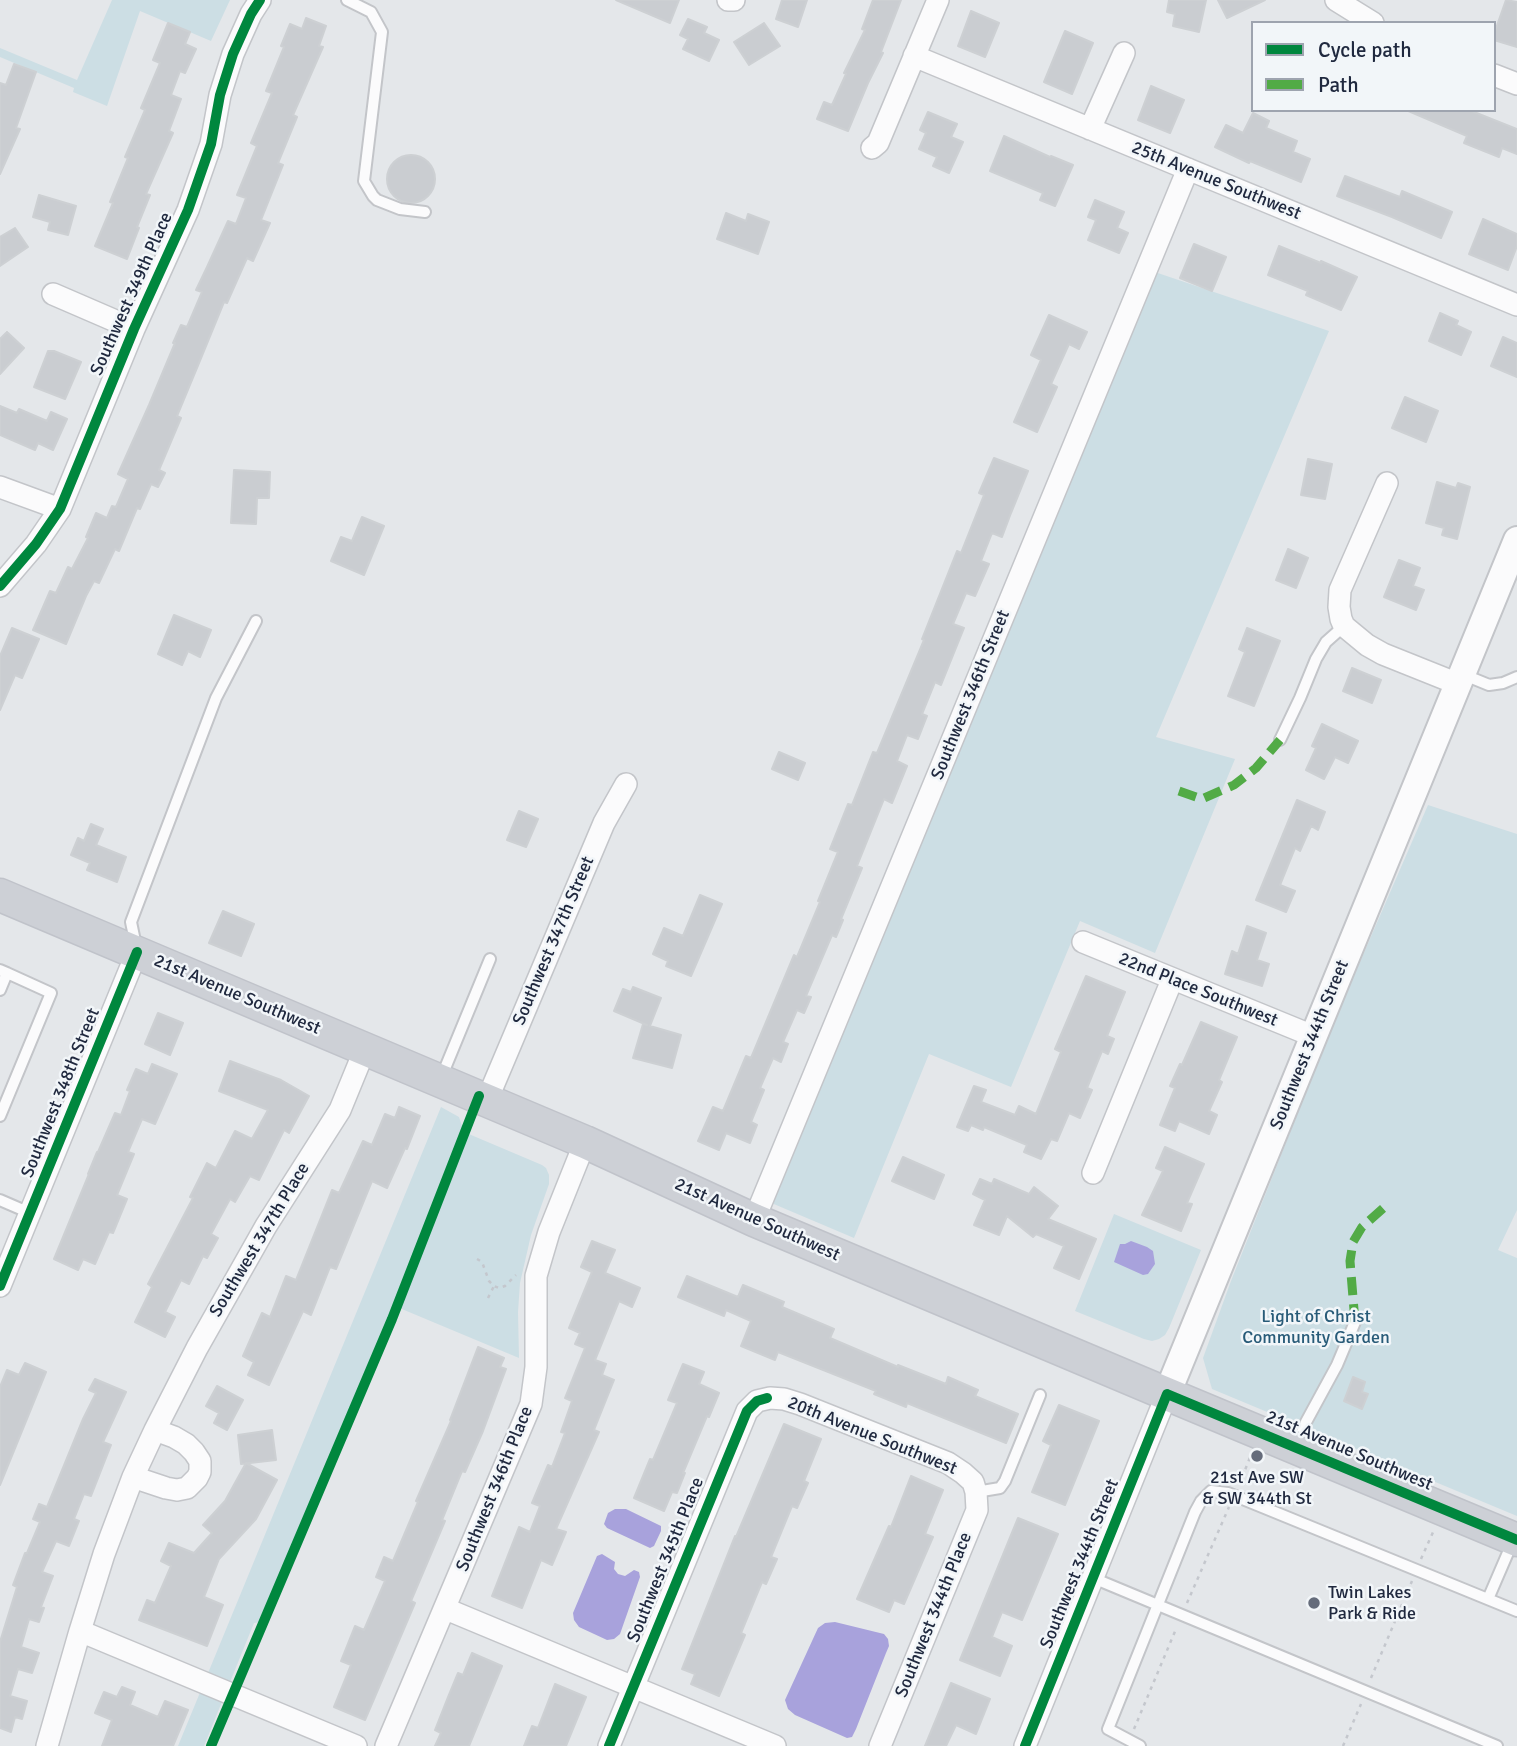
<!DOCTYPE html>
<html>
<head>
<meta charset="utf-8">
<style>
	body { margin:0 }
	#map { position:relative; width:1517px; height:1746px; overflow:hidden; background:#e4e7ea; font-family:Signika,sans-serif }
	canvas { display:block }
	.legend { position:absolute; left:1251px; top:21px; width:245px; height:91px; box-sizing:border-box; background:#f2f6f9; border:2px solid #9ea4af; margin:0; padding:9px 12px; list-style:none; font-size:21px; color:#20293f }
	.legend li { display:flex; align-items:center; gap:14px; height:35px }
	.legend b { width:35px; border:2px solid #9ea4af }
</style>
</head>
<body>
<div id="map">
<canvas width="1517" height="1746"></canvas>
<ul class="legend">
<li><b style="height:9px;background:#00873e"></b>Cycle path</li>
<li><b style="height:9px;background:#52ab46"></b>Path</li>
</ul>
</div>
<script>
const ctx = document.querySelector('canvas').getContext('2d');
ctx.lineJoin = 'round';
function fillPath(path, color) {
  ctx.fillStyle = color;
  ctx.fill(path, 'evenodd');
}
function shape(rows) {
  const path = new Path2D();
  for (const r of rows) {
    if (r.length === 3) {
      path.moveTo(r[0] + r[2], r[1]);
      path.arc(r[0], r[1], r[2], 0, 2 * Math.PI);
      continue;
    }
    path.moveTo(r[0], r[1]);
    for (let i = 2; i < r.length; i += 2) path.lineTo(r[i], r[i + 1]);
  }
  return path;
}
function stroke(path, color, width, dash) {
  ctx.strokeStyle = color;
  ctx.lineWidth = width;
  ctx.lineCap = dash ? 'butt' : 'round';
  ctx.setLineDash(dash || []);
  ctx.stroke(path);
}
function label(font, color, halo, rows, align = 'center') {
  ctx.font = font + ' Signika,sans-serif';
  ctx.lineWidth = 5;
  ctx.setLineDash([]);
  ctx.textBaseline = 'middle';
  ctx.strokeStyle = halo;
  ctx.fillStyle = color;
  for (const [text, x, y, turn = 0] of rows) {
    ctx.save();
    ctx.translate(x, y);
    ctx.rotate((+turn || 0) * Math.PI / 180);
    ctx.textAlign = isNaN(turn) ? turn : align;
    if (halo) ctx.strokeText(text, 0, 0);
    ctx.fillText(text, 0, 0);
    ctx.restore();
  }
}
fillPath(shape([
	[112,0,230,0,211,41,140,11,107,106,73,92,74,88,0,57,0,48,77,80],
	[1146,269,1329,331,1156,737,1235,759,1155,953,1080,921,1011,1087,929,1054,854,1238,762,1199],
	[1428,805,1517,834,1517,1210,1498,1250,1517,1258,1517,1516,1212,1389,1203,1358,1231,1281,1333,1024],
	[441,1107,459,1117,464,1132,542,1165,546,1168,549,1175,549,1184,531,1235,520,1283,518,1312,519,1358,397,1307,264,1622,254,1623,204,1746,178,1746],
	[1114,1214,1201,1250,1169,1328,1165,1335,1159,1339,1152,1341,1144,1339,1075,1311]
]), '#ccdee4');
fillPath(shape([
	[1131,1241,1147,1247,1153,1251,1155,1264,1148,1274,1143,1275,1114,1262,1120,1244,1125,1244],
	[615,1509,626,1509,661,1526,661,1531,654,1546,650,1548,607,1528,604,1524,608,1513],
	[602,1554,615,1562,614,1569,618,1574,625,1576,634,1570,639,1572,640,1577,620,1634,614,1639,607,1640,579,1627,574,1620,573,1613,597,1556],
	[835,1622,884,1634,888,1639,889,1646,886,1653,856,1729,852,1737,847,1738,795,1715,788,1709,785,1700,818,1628,825,1623]
]), '#a8a2dc');
const building = shape([
	[616,0,679,0,670,23,616,0],
	[782,0,807,0,798,27,776,19,782,0],
	[873,0,901,0,881,52,883,53,868,83,848,131,817,119,824,102,832,105,846,74,844,73,865,30,862,29,873,0],
	[1169,0,1206,0,1199,32,1173,26,1175,14,1167,12,1169,0],
	[1218,0,1265,0,1227,18,1218,0],
	[1506,0,1517,2,1517,47,1494,40,1494,34,1506,0],
	[971,11,999,23,985,57,958,46,971,11],
	[306,18,326,26,319,46,323,47,293,115,297,117,278,163,283,165,261,220,270,223,253,261,247,258,227,303,224,302,199,363,177,416,181,418,159,470,165,473,158,487,151,484,140,509,137,508,119,551,115,549,99,583,94,581,86,596,66,644,33,630,50,591,56,593,68,567,72,569,88,538,86,537,96,513,107,518,112,506,116,507,128,479,118,474,149,405,175,343,173,343,181,325,187,327,202,292,196,290,207,267,228,221,236,224,246,198,237,195,257,146,251,143,272,93,266,91,284,47,281,46,290,24,302,29,306,18],
	[688,19,707,27,704,33,719,40,709,61,683,49,688,39,680,35,688,19],
	[168,23,190,32,185,44,196,49,185,73,180,71,171,95,181,99,169,131,173,133,146,194,150,195,137,227,139,228,127,259,95,246,113,203,110,202,128,158,125,157,145,110,141,108,160,63,153,60,168,23],
	[764,23,780,46,749,65,734,42,764,23],
	[1065,31,1093,43,1072,94,1044,82,1065,31],
	[14,64,36,72,16,128,20,129,0,174,0,83,6,85,14,64],
	[1151,86,1184,100,1170,133,1138,120,1151,86],
	[1406,110,1469,110,1517,129,1517,154,1502,148,1499,157,1464,143,1467,136,1406,110],
	[928,112,957,124,951,137,963,142,949,173,933,166,937,157,919,149,926,133,920,130,928,112],
	[1253,113,1269,121,1266,128,1297,141,1293,152,1310,159,1301,182,1250,161,1249,163,1215,147,1226,125,1243,133,1253,113],
	[1004,136,1050,157,1051,156,1073,165,1055,206,1040,200,1043,193,990,171,1004,136],
	[411,179,24],
	[1345,176,1400,197,1402,191,1452,212,1441,238,1392,217,1337,196,1345,176],
	[39,195,76,206,68,235,48,230,50,222,33,217,39,195],
	[1095,200,1124,212,1117,228,1128,233,1119,253,1088,240,1096,220,1088,217,1095,200],
	[726,213,746,221,748,214,769,222,758,254,717,239,726,213],
	[1483,219,1517,234,1517,246,1508,270,1469,254,1483,219],
	[15,228,28,247,0,266,0,237,15,228],
	[1194,244,1226,257,1212,291,1180,278,1194,244],
	[1279,246,1321,263,1321,261,1357,277,1341,310,1306,295,1308,291,1268,275,1279,246],
	[1440,313,1458,321,1456,325,1471,332,1461,355,1429,341,1440,313],
	[1049,315,1087,332,1079,349,1069,344,1051,384,1057,387,1037,432,1014,422,1041,360,1031,355,1049,315],
	[7,332,24,348,0,374,0,339,7,332],
	[1503,337,1517,343,1517,377,1491,366,1503,337],
	[48,351,54,351,81,362,65,399,34,387,48,351],
	[1405,397,1438,411,1426,442,1392,428,1405,397],
	[0,406,17,413,19,409,47,421,51,412,67,419,53,450,38,443,35,450,0,435,0,406],
	[994,458,1028,471,1011,513,1002,537,992,533,981,561,989,564,975,596,966,593,953,624,964,628,941,685,935,682,922,714,927,716,918,739,907,735,897,761,907,766,892,803,884,799,857,866,862,868,841,919,843,920,836,937,832,935,806,996,811,997,804,1013,797,1010,783,1042,788,1044,781,1062,773,1058,760,1088,764,1090,751,1122,757,1125,750,1143,726,1133,719,1150,698,1141,713,1107,723,1111,746,1056,751,1058,794,955,797,957,820,902,818,901,838,852,830,849,848,804,852,805,873,752,877,753,924,640,922,639,957,551,961,553,984,495,979,493,994,458],
	[1308,459,1332,464,1325,499,1301,495,1308,459],
	[234,470,270,472,269,498,257,498,256,524,231,523,234,470],
	[1437,482,1456,488,1458,483,1470,487,1457,539,1442,535,1444,528,1426,523,1437,482],
	[362,517,384,526,364,575,331,561,341,537,352,541,362,517],
	[1288,549,1308,558,1296,588,1276,580,1288,549],
	[1399,560,1420,568,1413,586,1424,590,1416,610,1384,597,1399,560],
	[174,615,211,630,200,657,188,651,182,665,158,654,174,615],
	[12,628,39,639,22,678,15,675,0,710,0,656,12,628],
	[1247,628,1280,641,1254,706,1228,696,1245,652,1239,649,1247,628],
	[1352,668,1381,680,1372,703,1343,691,1352,668],
	[1322,724,1358,741,1348,763,1335,757,1324,779,1306,770,1316,748,1312,746,1322,724],
	[779,752,805,763,798,780,772,769,779,752],
	[1297,800,1325,812,1318,830,1311,826,1300,851,1295,848,1280,885,1295,891,1286,912,1256,900,1297,800],
	[519,811,538,819,526,847,507,840,519,811],
	[91,824,103,829,96,845,126,857,117,882,87,870,90,863,71,855,78,838,84,841,91,824],
	[700,895,722,904,691,976,666,966,668,961,653,954,664,928,683,936,700,895],
	[223,911,254,924,241,956,209,943,223,911],
	[1247,926,1266,933,1257,960,1269,964,1262,986,1225,974,1232,951,1238,954,1247,926],
	[1086,976,1125,992,1107,1036,1114,1039,1108,1054,1102,1051,1087,1088,1092,1090,1080,1118,1069,1113,1057,1141,1051,1139,1041,1159,1024,1152,1027,1145,984,1127,983,1130,971,1125,968,1131,957,1127,974,1086,986,1090,981,1102,1015,1115,1019,1106,1036,1114,1061,1052,1055,1049,1086,976],
	[633,987,661,998,650,1026,681,1035,672,1068,633,1058,643,1024,647,1025,614,1011,623,989,631,992,633,987],
	[158,1013,183,1023,170,1055,145,1044,158,1013],
	[1201,1022,1237,1037,1219,1080,1222,1082,1209,1111,1217,1115,1209,1134,1179,1121,1175,1131,1160,1125,1175,1088,1170,1086,1180,1064,1182,1065,1201,1022],
	[230,1061,281,1080,309,1096,289,1133,284,1130,259,1180,250,1176,235,1202,230,1199,211,1234,218,1238,207,1258,203,1256,189,1284,181,1280,165,1312,175,1317,165,1337,135,1322,152,1287,148,1284,193,1198,190,1197,207,1163,216,1168,235,1131,252,1139,268,1110,219,1091,230,1061],
	[152,1064,177,1074,155,1124,142,1119,128,1152,134,1154,117,1195,127,1199,113,1233,109,1232,95,1264,83,1259,78,1270,54,1259,89,1174,88,1174,97,1152,98,1152,115,1113,121,1115,130,1091,127,1090,136,1069,148,1074,152,1064],
	[399,1107,420,1116,407,1149,405,1148,387,1188,372,1181,336,1269,330,1267,311,1315,303,1311,269,1385,248,1375,254,1362,243,1356,262,1313,270,1317,286,1276,296,1280,332,1190,339,1193,363,1141,372,1145,385,1114,395,1118,399,1107],
	[1165,1147,1204,1164,1187,1203,1192,1204,1181,1231,1142,1215,1163,1171,1156,1168,1165,1147],
	[903,1157,944,1175,934,1199,892,1181,903,1157],
	[980,1179,992,1184,994,1179,1029,1194,1034,1187,1058,1206,1048,1219,1096,1239,1079,1279,1054,1268,1064,1246,1036,1234,1033,1237,1007,1216,999,1235,974,1225,985,1200,973,1194,980,1179],
	[592,1241,615,1250,605,1273,640,1288,632,1307,619,1301,595,1360,606,1364,602,1375,614,1380,594,1430,599,1432,556,1529,566,1532,552,1565,541,1560,522,1608,492,1596,519,1527,530,1532,540,1506,532,1503,548,1465,552,1467,565,1433,561,1432,572,1401,565,1398,585,1348,575,1344,580,1333,569,1328,592,1272,581,1267,592,1241],
	[687,1276,738,1297,743,1285,784,1302,782,1307,834,1329,830,1338,898,1367,898,1365,946,1384,948,1377,978,1390,975,1396,1018,1414,1006,1443,907,1403,906,1407,874,1394,876,1391,778,1352,775,1360,741,1346,751,1321,726,1310,724,1316,678,1297,687,1276],
	[478,1347,504,1358,500,1367,506,1369,483,1431,465,1472,462,1471,442,1520,445,1521,411,1601,415,1603,365,1720,334,1707,351,1665,341,1661,355,1626,364,1630,385,1581,376,1577,384,1557,393,1561,418,1502,416,1501,451,1421,450,1420,478,1347],
	[25,1363,46,1372,0,1485,0,1387,7,1370,19,1375,25,1363],
	[683,1364,704,1372,699,1384,719,1393,709,1417,707,1416,683,1473,685,1473,677,1493,672,1492,664,1511,634,1498,650,1459,653,1460,677,1403,668,1400,683,1364],
	[1353,1377,1365,1382,1362,1392,1368,1394,1362,1409,1344,1401,1353,1377],
	[95,1379,126,1392,103,1442,111,1445,91,1496,84,1494,74,1519,79,1521,69,1546,56,1541,42,1572,53,1576,41,1607,44,1608,39,1622,29,1619,21,1647,39,1653,32,1673,18,1669,10,1696,27,1701,22,1719,15,1717,11,1732,0,1728,0,1642,17,1587,13,1585,25,1553,27,1553,40,1522,33,1519,39,1504,47,1507,83,1419,96,1393,89,1390,95,1379],
	[217,1386,243,1400,227,1430,214,1423,219,1413,206,1406,217,1386],
	[1059,1405,1099,1421,1065,1505,1032,1492,1051,1445,1043,1441,1059,1405],
	[784,1424,821,1439,804,1481,808,1483,797,1508,792,1506,771,1557,777,1559,766,1584,762,1582,741,1633,745,1635,719,1696,691,1684,695,1674,682,1669,735,1536,736,1537,784,1424],
	[272,1430,276,1460,241,1464,238,1435,272,1430],
	[246,1463,277,1480,256,1519,219,1559,204,1597,223,1605,207,1646,139,1620,147,1600,155,1603,171,1566,161,1561,169,1543,194,1553,212,1533,203,1525,225,1501,246,1463],
	[911,1476,943,1490,925,1534,933,1537,904,1604,894,1600,889,1612,857,1599,889,1526,891,1527,911,1476],
	[1018,1518,1058,1534,1022,1620,1002,1612,992,1637,1012,1646,1000,1676,960,1660,1018,1518],
	[472,1653,502,1666,469,1746,435,1746,441,1733,435,1730,448,1697,458,1673,463,1675,472,1653],
	[951,1683,990,1699,976,1734,956,1725,946,1746,925,1746,951,1683],
	[555,1684,586,1697,566,1746,524,1746,532,1726,538,1728,555,1684],
	[122,1687,135,1692,130,1705,158,1717,165,1701,188,1710,173,1746,102,1746,112,1720,95,1713,104,1692,117,1697,122,1687]
]);
fillPath(building, '#cacdd1');
stroke(building, '#cdd0d3', 2);
const service = shape([
	[347,0,371,12,382,32,364,181,373,196,377,200,400,209,425,212],
	[1462,674,1489,685,1503,683,1517,677],
	[1280,740,1300,698,1316,659,1326,642,1344,626],
	[136,946,131,922,216,698,256,621],
	[0,970,7,973,0,990],
	[441,1078,490,959],
	[0,1116,51,993,7,973],
	[0,1200,30,1213],
	[1296,1446,1306,1422,1337,1365,1355,1322],
	[976,1492,1000,1488,1005,1481,1040,1395],
	[1093,1578,1497,1746],
	[1488,1599,1513,1541],
	[1140,1746,1108,1729,1195,1512,1201,1501,1211,1491,1228,1493,1517,1611]
]);
const minor = shape([
	[728,0,734,0],
	[1336,0,1373,23],
	[914,56,1517,305],
	[1494,75,1517,84],
	[1090,129,1124,53],
	[872,148,878,143,938,0],
	[53,294,134,329],
	[1387,483,1340,590,1339,607,1341,619,1344,626,1367,645,1383,654,1458,684],
	[0,487,60,509],
	[0,586,36,544,60,509,134,329,188,210,211,144,220,95,233,54,251,14,260,0],
	[1083,942,1313,1036],
	[487,1100,604,823,626,784],
	[1093,1173,1172,980],
	[754,1220,1188,169],
	[0,1286,137,952],
	[133,1477,166,1488,177,1490,187,1488,197,1478,200,1472,200,1461,194,1452,186,1444,174,1437,155,1430],
	[446,1609,775,1746],
	[80,1631,356,1746],
	[47,1746,80,1631,104,1554,133,1477,155,1430,197,1348,266,1226,340,1110,365,1049],
	[386,1746,531,1404,536,1367,536,1276,549,1232,585,1142],
	[609,1746,747,1411,757,1401,770,1398,784,1399,800,1404,948,1463,963,1473,973,1482,976,1492,977,1510,880,1746],
	[1025,1746,1167,1394]
]);
const tertiary = shape([
	[1167,1394,1517,540]
]);
const primary = shape([
	[0,895,585,1142,754,1220,1167,1394,1517,1540]
]);
stroke(service, '#c3c5c9', 14);
stroke(minor, '#c3c5c9', 24);
stroke(tertiary, '#c3c5c9', 30);
stroke(primary, '#c0c3ca', 35);
stroke(shape([
	[477,1259,482,1262,489,1281,494,1286,499,1288,505,1286,516,1275],
	[488,1298,494,1286],
	[1239,1485,1251,1455],
	[1421,1559,1434,1530],
	[1187,1603,1229,1507],
	[1371,1678,1412,1581],
	[1134,1729,1176,1629],
	[1343,1746,1361,1704]
]), '#c4c7cd', 2.5, [3.5, 5]);
stroke(service, '#fbfbfc', 10);
stroke(minor, '#fbfbfc', 21);
stroke(tertiary, '#fbfbfc', 26);
stroke(primary, '#cdd0d6', 32);
stroke(shape([
	[1179,791,1202,799,1234,785,1256,768,1280,740],
	[1355,1322,1350,1261,1353,1242,1362,1227,1388,1204]
]), '#52ab46', 9, [18, 9]);
stroke(shape([
	[0,586,36,544,60,509,134,329,188,210,211,144,220,95,233,54,251,14,260,0],
	[0,1286,137,952],
	[211,1746,392,1319,479,1096],
	[609,1746,747,1411,757,1401,767,1398],
	[1025,1746,1167,1394,1517,1540]
]), '#00873e', 10);
for (const [x, y, r, color] of [
	[1257,1456,7,"#656c7b"],
	[1314,1603,7,"#656c7b"]
]) {
  const dot = new Path2D();
  dot.arc(x, y, r, 0, 2 * Math.PI);
  ctx.fillStyle = color;
  ctx.fill(dot);
  stroke(dot, '#f2f6f9', 2.5);
}
label('18px', '#20293f', '#f2f6f9', [
	["25th Avenue Southwest",1216,181,22],
	["Southwest 349th Place",132,294,-66],
	["Southwest 346th Street",971,695,-68],
	["Southwest 347th Street",554,941,-67],
	["22nd Place Southwest",1198,990,22],
	["21st Avenue Southwest",237,995,23],
	["Southwest 344th Street",1310,1045,-68],
	["Southwest 348th Street",61,1093,-68],
	["21st Avenue Southwest",757,1220,24],
	["Southwest 347th Place",260,1240,-59],
	["20th Avenue Southwest",872,1436,22],
	["21st Avenue Southwest",1349,1451,23],
	["Southwest 346th Place",495,1489,-68],
	["Southwest 345th Place",666,1560,-68],
	["Southwest 344th Street",1080,1564,-68],
	["Southwest 344th Place",934,1615,-68]
]);
label('18px', '#285b78', '#f2f6f9', [
	["Light of Christ",1316,1317],
	["Community Garden",1316,1338]
]);
label('18px', '#20293f', '#f2f6f9', [
	["21st Ave SW",1257,1478],
	["& SW 344th St",1257,1499],
	["Twin Lakes",1328,1593,"left"],
	["Park & Ride",1328,1614,"left"]
]);
</script>
</body>
</html>
